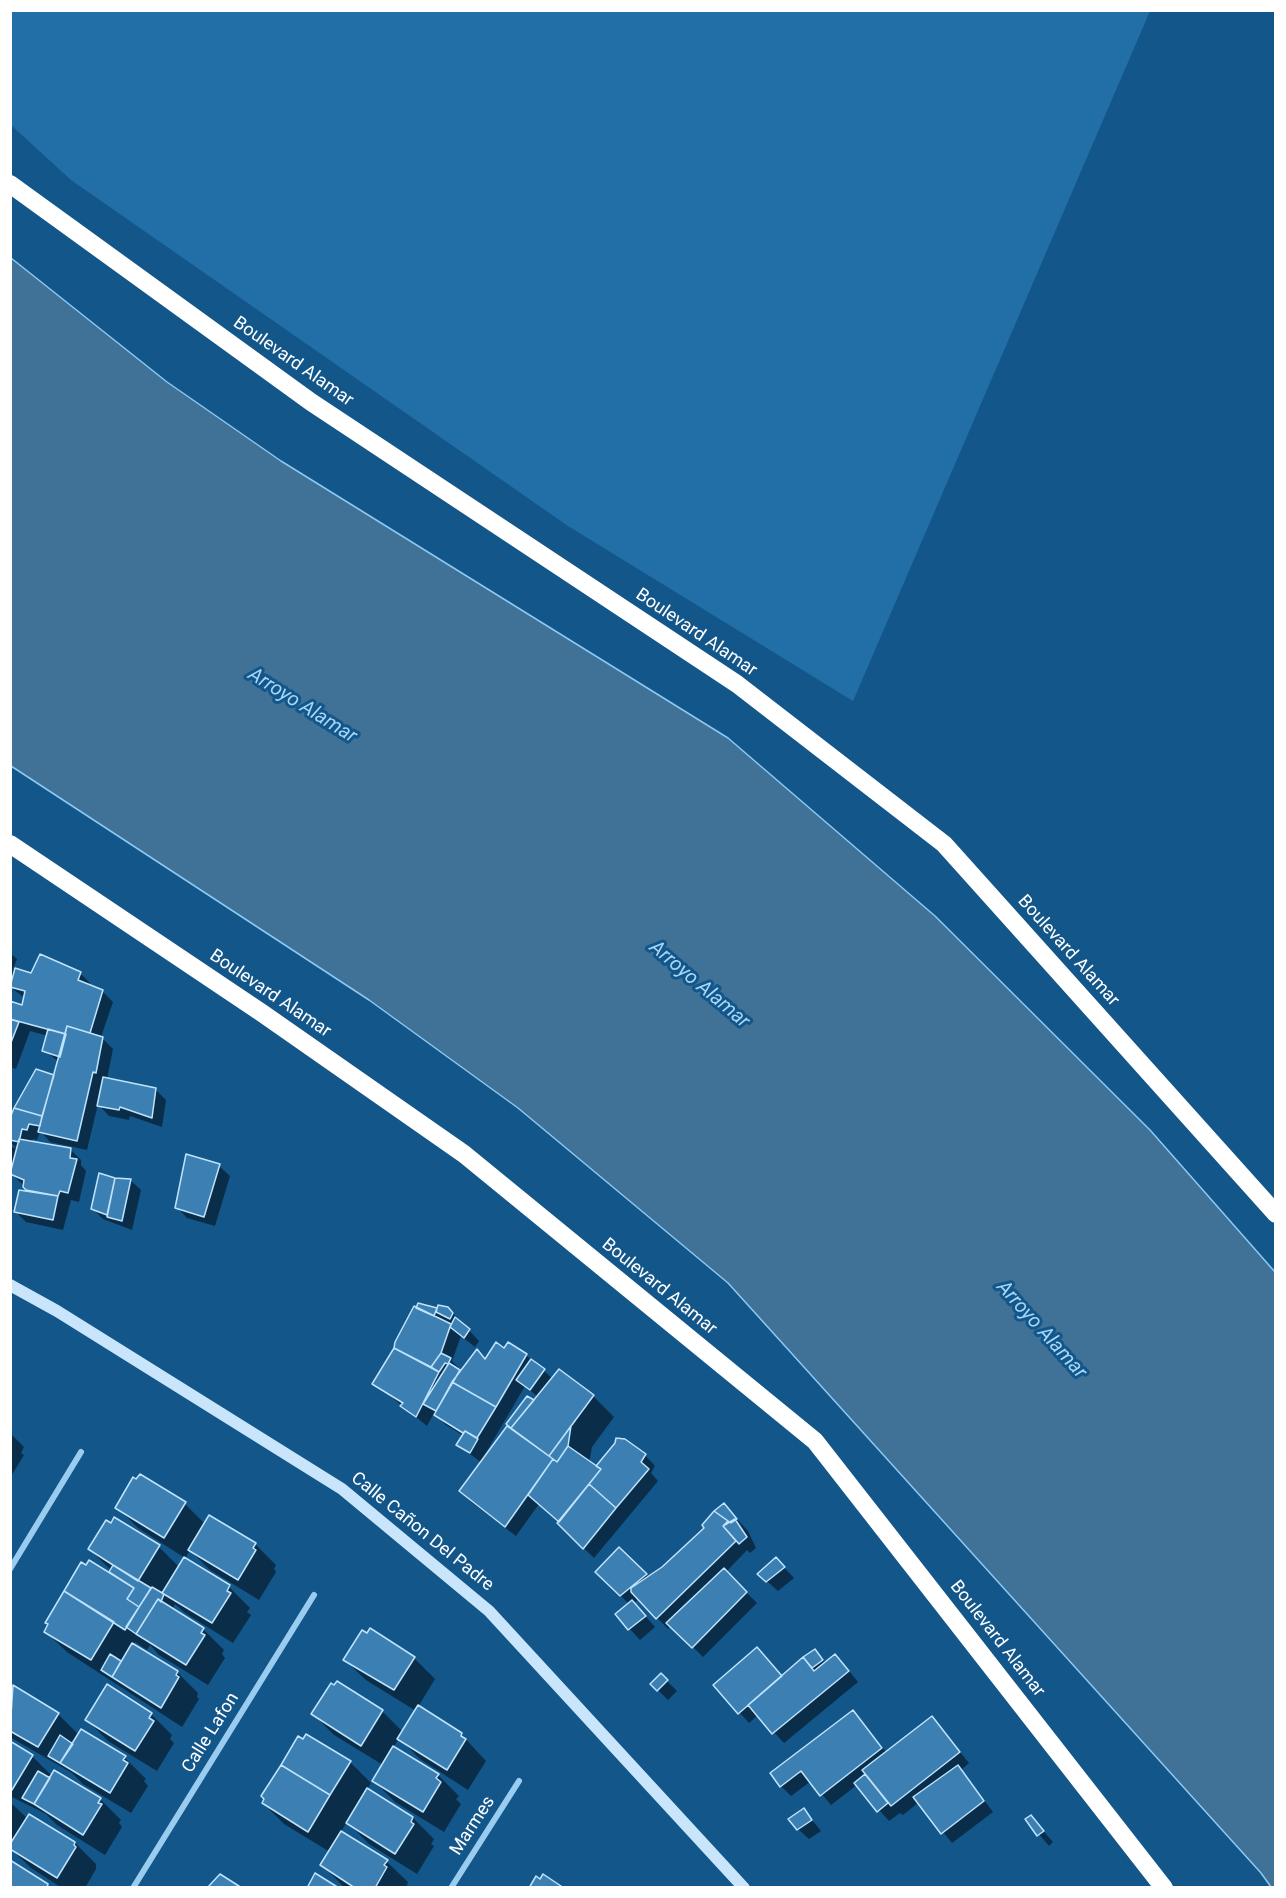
<!DOCTYPE html>
<html>
<head>
<meta charset="utf-8">
<style>
	body { margin:0 }
	#map { position:relative; width:1286px; height:1898px; overflow:hidden; background:#13568a; font-family:Roboto,sans-serif }
	canvas { display:block }
	.frame { position:absolute; inset:0; border:12px solid #fff; pointer-events:none }
</style>
</head>
<body>
<div id="map">
<canvas width="1286" height="1898"></canvas>
<div class="frame"></div>
</div>
<script>
const ctx = document.querySelector('canvas').getContext('2d');
ctx.lineJoin = 'round';
function fillPath(path, color) {
  ctx.fillStyle = color;
  ctx.fill(path, 'evenodd');
}
function shape(rows) {
  const path = new Path2D();
  for (const r of rows) {
    path.moveTo(r[0], r[1]);
    for (let i = 2; i < r.length; i += 2) path.lineTo(r[i], r[i + 1]);
  }
  return path;
}
function stroke(path, color, width, dash) {
  ctx.strokeStyle = color;
  ctx.lineWidth = width;
  ctx.lineCap = dash ? 'butt' : 'round';
  ctx.setLineDash(dash || []);
  ctx.stroke(path);
}
function label(font, color, halo, rows, align = 'center') {
  ctx.font = font + ' Roboto,sans-serif';
  ctx.lineWidth = 6;
  ctx.setLineDash([]);
  ctx.textBaseline = 'middle';
  ctx.strokeStyle = halo;
  ctx.fillStyle = color;
  for (const [text, x, y, turn = 0] of rows) {
    ctx.save();
    ctx.translate(x, y);
    ctx.rotate((+turn || 0) * Math.PI / 180);
    ctx.textAlign = isNaN(turn) ? turn : align;
    if (halo) ctx.strokeText(text, 0, 0);
    ctx.fillText(text, 0, 0);
    ctx.restore();
  }
}
fillPath(shape([
	[10,11,11,10,1150,11,853,701,568,526,71,180,11,125]
]), '#226fa8');
const water = shape([
	[11,258,167,382,281,461,728,738,935,916,1150,1130,1275,1272,1275,1887,1271,1887,1261,1873,728,1283,518,1108,369,1000,11,766,11,258]
]);
fillPath(water, '#407298');
stroke(water, '#8cc9f3', 1.5);
fillPath(shape([
	[10,953,17,959,13,969,31,975,80,973,90,983,89,986,102,991,113,1002,101,1037,113,1049,107,1079,155,1089,166,1100,162,1127,130,1116,129,1120,109,1116,98,1104,87,1150,50,1142,43,1134,39,1134,37,1140,33,1139,32,1143,71,1150,81,1160,81,1165,86,1171,79,1202,71,1200,63,1230,26,1222,16,1212,20,1191,27,1189,10,1172,10,1147,17,1148,10,1142,10,1123,55,1077,60,1063,44,1050,48,1036,30,1031,16,1069,10,1067,10,1002,23,1007,25,998,10,987],
	[219,1166,230,1176,215,1226,187,1218,177,1207],
	[100,1175,130,1180,141,1190,132,1230,103,1219,93,1209],
	[419,1305,438,1310,448,1308,479,1341,475,1347,461,1336,452,1361,461,1370,505,1350,508,1344,526,1355,553,1379,593,1396,614,1417,592,1447,589,1463,596,1468,645,1455,655,1466,651,1473,658,1481,594,1558,539,1504,516,1536,471,1502,461,1491,482,1463,458,1445,464,1436,446,1425,434,1413,427,1426,374,1383],
	[525,1386,538,1397,509,1425,486,1457,484,1456],
	[10,1433,24,1447,21,1453,24,1455,10,1478],
	[140,1476,185,1504,205,1524,255,1544,276,1565,274,1569,276,1572,259,1600,210,1570,190,1550,185,1559,229,1587,250,1608,247,1612,251,1615,233,1643,185,1613,175,1604,172,1610,203,1629,224,1650,222,1654,225,1658,208,1685,159,1655,150,1645,147,1650,135,1642,133,1645,177,1672,198,1693,197,1697,199,1699,182,1727,67,1652,46,1632,112,1571,89,1549,159,1547,179,1567,185,1558,138,1528,117,1507],
	[724,1505,748,1531,756,1548,750,1553,747,1550,726,1572,757,1603,703,1657,671,1625,668,1629,639,1599,634,1603,655,1627,640,1640,617,1615,629,1604,597,1572,619,1549,649,1578,706,1529,704,1525],
	[776,1559,794,1578,778,1591,759,1574],
	[371,1630,414,1658,435,1679,418,1707,461,1734,486,1761,468,1790,420,1759,399,1738,393,1748,438,1775,459,1796,456,1799,461,1804,444,1832,395,1802,374,1781,383,1765,334,1735,313,1714,382,1711,403,1732,416,1711,366,1680,345,1660],
	[815,1651,826,1663,845,1666,858,1682,784,1743,758,1715,749,1723,715,1685,783,1677],
	[661,1675,677,1691,668,1700,652,1684],
	[108,1686,152,1715,172,1735,170,1739,174,1743,157,1771,108,1741,87,1720],
	[13,1687,58,1714,79,1735,82,1731,125,1758,146,1779,144,1781,148,1786,131,1813,83,1784,72,1773,10,1737,10,1692],
	[853,1712,887,1753,932,1718,969,1763,961,1770,993,1812,952,1843,919,1802,903,1815,900,1813,889,1821,857,1785,831,1805,811,1781,791,1796,781,1786],
	[10,1743,32,1756,52,1776,100,1799,121,1820,119,1823,122,1827,105,1855,57,1825,46,1814,10,1796],
	[350,1762,371,1783,367,1790,413,1818,434,1839,431,1844,434,1846,417,1874,369,1844,347,1822,340,1833,387,1862,408,1882,406,1888,345,1888,322,1865,330,1852,284,1824,263,1803],
	[10,1802,28,1819,75,1843,96,1864,96,1869,85,1888,62,1888,31,1868,10,1848],
	[804,1810,821,1831,809,1839,798,1829],
	[1031,1817,1053,1842,1049,1846,1027,1820]
]), '#0007');
const building = shape([
	[40,954,81,972,78,980,103,990,90,1033,67,1026,65,1034,10,1019,10,1001,22,1005,25,991,10,987,15,968,31,973,40,954],
	[10,1019,19,1022,10,1045,10,1019],
	[67,1026,103,1037,96,1073,93,1072,77,1141,38,1132,67,1026],
	[48,1029,66,1034,60,1057,42,1051,48,1029],
	[36,1069,54,1075,42,1116,14,1108,36,1069],
	[103,1077,156,1088,152,1118,120,1107,119,1110,97,1106,103,1077],
	[14,1108,42,1116,40,1126,29,1124,27,1130,22,1129,19,1142,10,1140,10,1118,14,1108],
	[19,1139,71,1148,70,1158,77,1159,68,1193,60,1191,58,1196,26,1190,23,1187,24,1180,10,1174,19,1139],
	[186,1154,220,1164,204,1217,175,1208,186,1154],
	[99,1173,115,1178,107,1215,91,1209,99,1173],
	[115,1178,131,1179,122,1221,107,1217,115,1178],
	[19,1190,58,1196,53,1220,14,1212,19,1190],
	[418,1303,437,1308,434,1316,416,1308,418,1303],
	[438,1305,448,1307,453,1313,450,1319,436,1312,438,1305],
	[414,1306,451,1324,441,1353,431,1367,394,1348,395,1342,414,1306],
	[455,1317,470,1329,464,1338,450,1327,455,1317],
	[496,1342,504,1348,508,1342,527,1354,496,1407,452,1382,477,1349,485,1359,496,1342],
	[394,1348,439,1372,416,1417,400,1406,403,1403,372,1384,394,1348],
	[441,1353,451,1358,448,1364,445,1363,439,1372,431,1367,441,1353],
	[531,1359,545,1369,530,1390,516,1380,531,1359],
	[449,1363,460,1370,436,1411,423,1404,449,1363],
	[559,1369,594,1395,549,1456,511,1428,559,1369],
	[452,1382,496,1407,477,1438,465,1431,463,1433,434,1415,452,1382],
	[527,1396,534,1400,511,1428,506,1424,527,1396],
	[507,1426,553,1459,505,1527,459,1491,507,1426],
	[571,1426,568,1446,557,1462,549,1456,571,1426],
	[465,1431,478,1439,470,1453,456,1445,465,1431],
	[616,1438,625,1439,646,1454,641,1462,649,1469,616,1508,589,1484,601,1469,596,1466,615,1443,616,1438],
	[568,1446,601,1469,559,1522,528,1495,553,1459,557,1462,568,1446],
	[140,1474,186,1502,164,1538,115,1508,133,1477,136,1479,140,1474],
	[589,1484,616,1508,583,1549,557,1523,589,1484],
	[724,1503,737,1519,731,1523,714,1511,724,1503],
	[714,1511,728,1521,723,1526,736,1541,656,1619,631,1592,631,1588,662,1567,704,1528,702,1525,714,1511],
	[209,1515,256,1543,253,1548,256,1550,238,1580,188,1550,209,1515],
	[114,1517,160,1545,138,1581,88,1549,106,1520,111,1523,114,1517],
	[735,1519,747,1537,739,1544,723,1526,735,1519],
	[619,1547,647,1574,620,1596,595,1572,619,1547],
	[184,1557,230,1585,227,1591,231,1593,212,1623,162,1593,184,1557],
	[776,1557,785,1567,766,1582,757,1574,776,1557],
	[89,1560,134,1588,127,1599,139,1607,125,1630,64,1591,81,1562,86,1565,89,1560],
	[113,1565,151,1588,139,1607,127,1599,134,1588,109,1572,113,1565],
	[724,1568,747,1592,692,1648,666,1623,724,1568],
	[152,1587,164,1594,161,1602,158,1599,136,1634,126,1627,152,1587],
	[64,1591,114,1622,91,1660,44,1632,48,1624,45,1623,64,1591],
	[158,1599,204,1628,201,1633,205,1635,186,1665,136,1634,158,1599],
	[632,1600,646,1616,628,1630,615,1614,632,1600],
	[370,1628,415,1657,394,1690,343,1660,362,1630,367,1633,370,1628],
	[132,1643,178,1671,176,1675,179,1677,161,1708,112,1677,132,1643],
	[757,1647,782,1676,738,1714,713,1685,757,1647],
	[815,1649,823,1660,812,1668,803,1657,815,1649],
	[110,1654,121,1661,112,1677,101,1670,110,1654],
	[835,1654,849,1671,772,1734,748,1705,803,1657,814,1671,835,1654],
	[661,1673,668,1680,657,1691,650,1684,661,1673],
	[337,1681,383,1710,361,1746,311,1714,331,1683,334,1685,337,1681],
	[107,1684,152,1713,149,1718,154,1721,135,1751,85,1720,107,1684],
	[13,1685,59,1713,38,1747,10,1731,13,1685],
	[418,1705,462,1733,461,1736,466,1739,447,1770,397,1739,418,1705],
	[853,1710,882,1748,820,1796,801,1771,780,1787,770,1773,853,1710],
	[932,1716,960,1752,891,1806,862,1770,932,1716],
	[81,1729,126,1756,123,1760,128,1763,110,1793,60,1763,81,1729],
	[306,1734,351,1761,330,1795,281,1765,298,1736,303,1739,306,1734],
	[60,1735,73,1744,60,1763,48,1756,60,1735],
	[10,1741,33,1755,12,1790,10,1789,10,1741],
	[393,1746,439,1774,436,1778,441,1782,423,1812,372,1781,393,1746],
	[281,1765,330,1795,308,1832,262,1803,264,1799,261,1796,281,1765],
	[958,1765,984,1801,941,1834,913,1797,958,1765],
	[54,1770,101,1798,98,1803,102,1804,83,1835,34,1804,54,1770],
	[38,1771,50,1778,34,1804,22,1798,38,1771],
	[865,1774,888,1803,877,1812,854,1783,865,1774],
	[367,1788,413,1817,411,1822,414,1824,395,1854,346,1823,367,1788],
	[804,1808,812,1820,797,1830,788,1819,804,1808],
	[29,1814,75,1842,74,1845,76,1847,57,1878,10,1849,10,1844,29,1814],
	[1031,1815,1044,1831,1037,1836,1025,1819,1031,1815],
	[341,1831,388,1860,384,1865,387,1867,375,1888,355,1888,320,1865,341,1831],
	[10,1860,48,1884,47,1888,10,1888,10,1860],
	[315,1873,339,1888,307,1888,315,1873],
	[220,1874,242,1888,207,1888,220,1874],
	[543,1874,564,1888,529,1888,536,1876,540,1879,543,1874]
]);
fillPath(building, '#3c80b3');
stroke(building, '#c0e3fc', 1.5);
stroke(shape([
	[10,1569,81,1452],
	[133,1888,314,1595],
	[451,1888,519,1781]
]), '#9accf0', 6);
stroke(shape([
	[10,1285,57,1311,342,1489,489,1611,744,1888]
]), '#c8e5fb', 12);
stroke(shape([
	[10,184,311,402,737,684,944,844,1276,1214],
	[10,844,262,1013,464,1154,815,1441,1164,1888]
]), '#fff', 18);
label('18px', '#fff', '#13568a', [
	["Boulevard Alamar",293,362,35],
	["Boulevard Alamar",696,633,34],
	["Boulevard Alamar",1068,951,48],
	["Boulevard Alamar",270,994,34],
	["Boulevard Alamar",659,1287,39],
	["Calle Cañon Del Padre",422,1532,39],
	["Boulevard Alamar",997,1639,52],
	["Calle Lafon",211,1733,-58],
	["Marmes",473,1826,-57]
]);
label('italic 20px', '#a6d6f8', '#13568a', [
	["Arroyo Alamar",302,706,32],
	["Arroyo Alamar",699,985,40],
	["Arroyo Alamar",1041,1330,48]
]);
</script>
</body>
</html>
